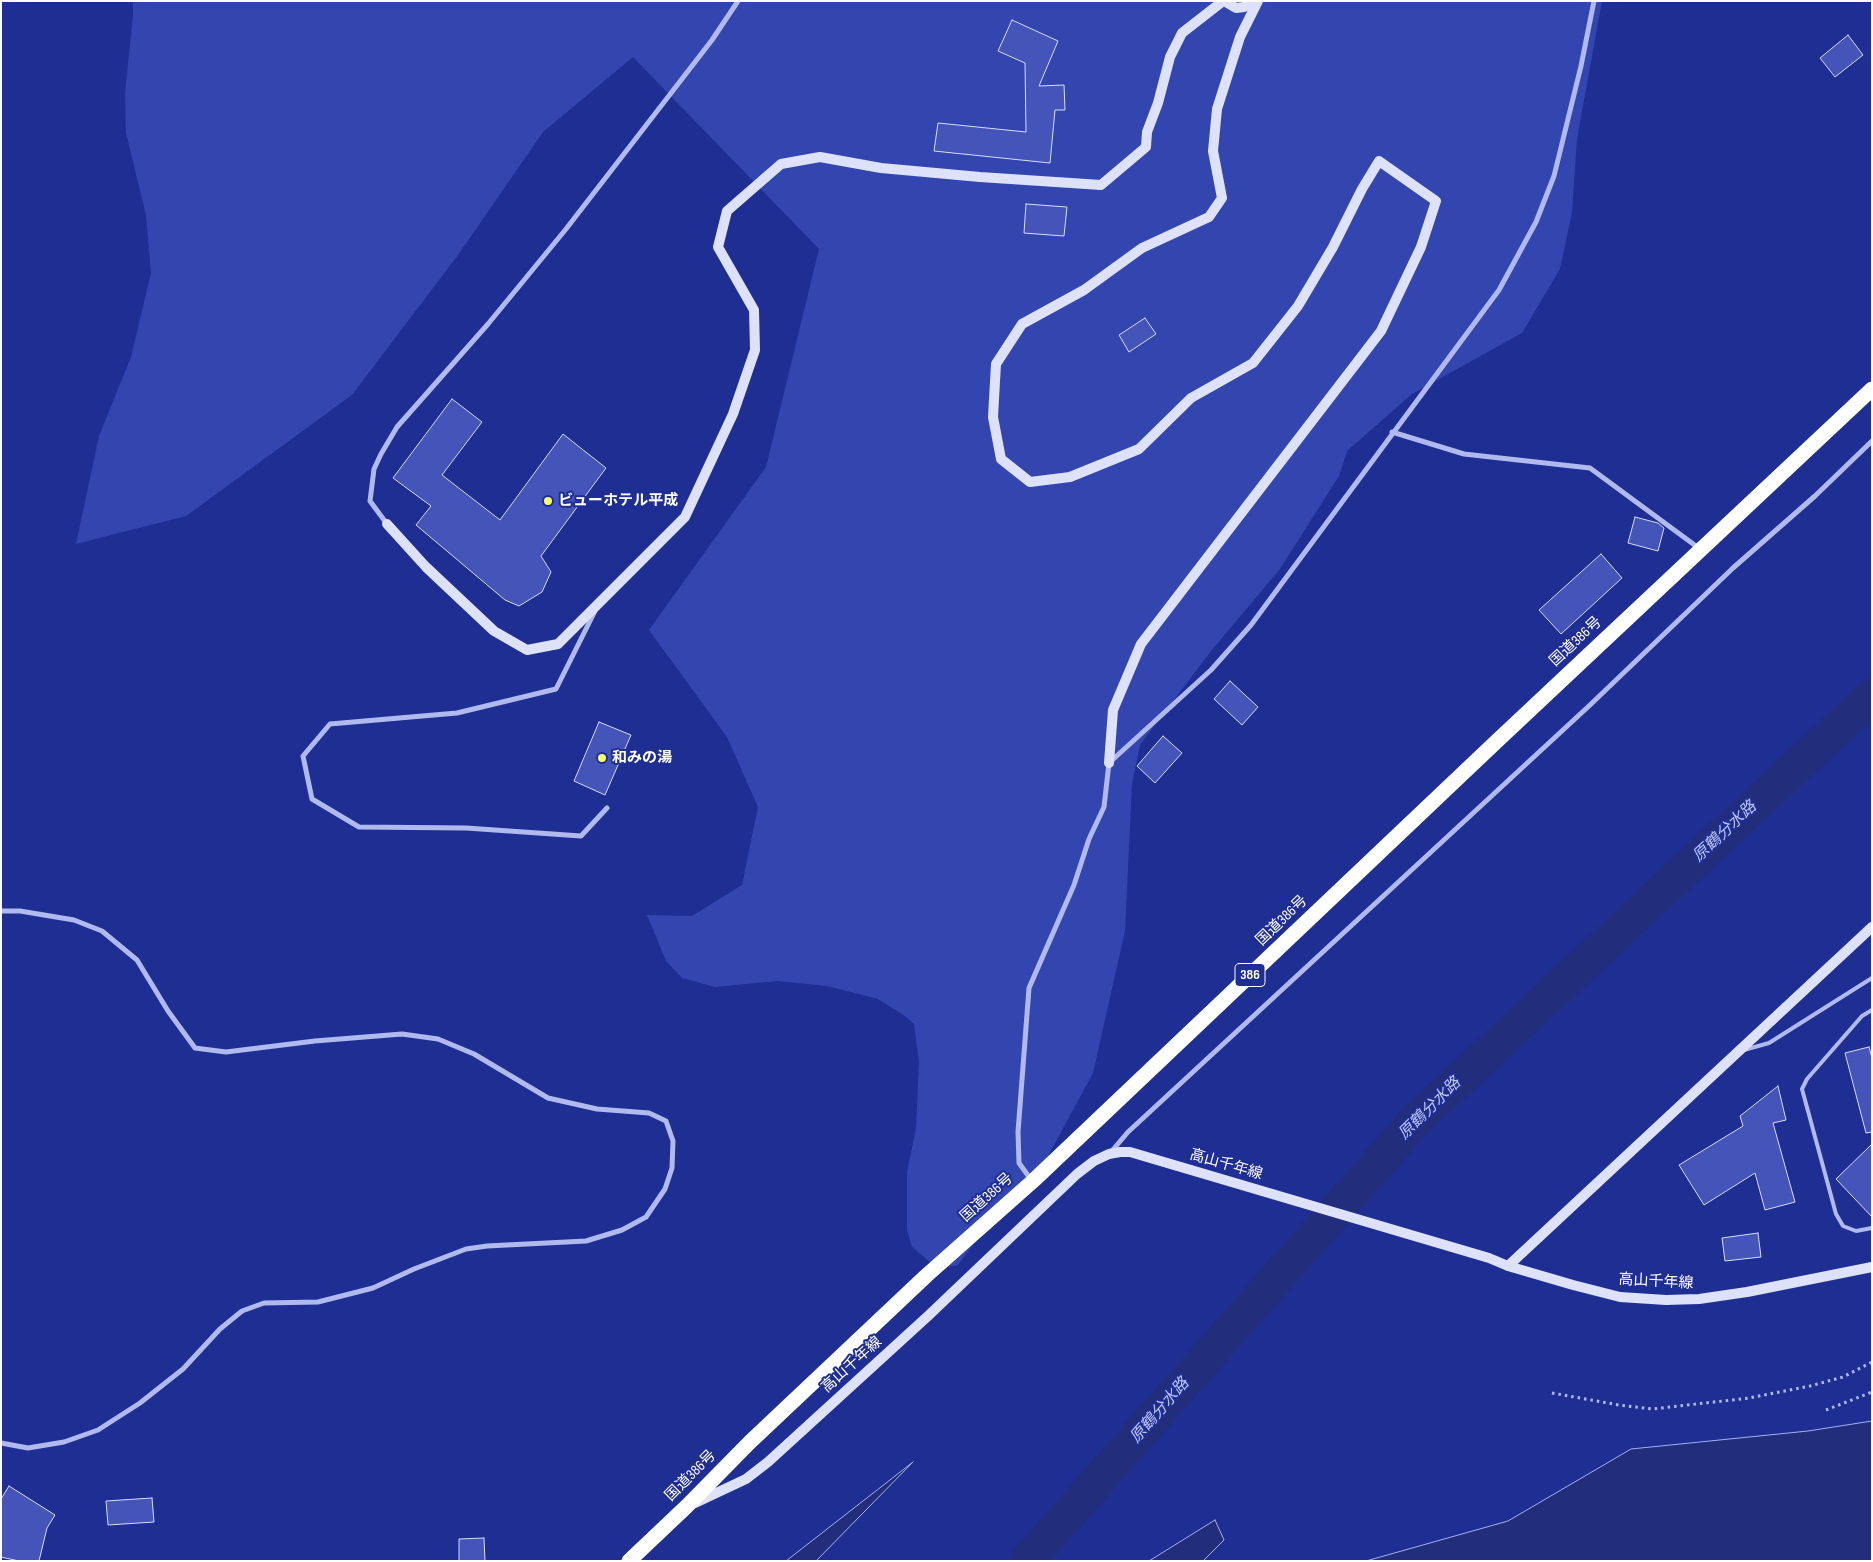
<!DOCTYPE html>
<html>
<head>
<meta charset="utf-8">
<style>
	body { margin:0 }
	#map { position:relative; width:1873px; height:1562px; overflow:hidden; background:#1f2e93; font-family:"Sofia Sans Condensed",sans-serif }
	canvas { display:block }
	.frame { position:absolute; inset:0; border:2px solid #fff; pointer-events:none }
</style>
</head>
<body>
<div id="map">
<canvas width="1873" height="1562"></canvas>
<div class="frame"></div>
</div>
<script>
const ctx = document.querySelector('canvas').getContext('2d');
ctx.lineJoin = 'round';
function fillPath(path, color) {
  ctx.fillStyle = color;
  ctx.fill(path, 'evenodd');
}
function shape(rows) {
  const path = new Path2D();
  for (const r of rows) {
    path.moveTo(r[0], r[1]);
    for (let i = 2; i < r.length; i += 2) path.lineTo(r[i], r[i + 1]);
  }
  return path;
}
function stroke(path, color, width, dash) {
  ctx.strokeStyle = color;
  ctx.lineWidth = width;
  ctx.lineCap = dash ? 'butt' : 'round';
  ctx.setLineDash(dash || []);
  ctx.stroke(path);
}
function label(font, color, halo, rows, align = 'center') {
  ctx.font = font + ' "Sofia Sans Condensed","Noto Sans JP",sans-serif';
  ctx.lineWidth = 4;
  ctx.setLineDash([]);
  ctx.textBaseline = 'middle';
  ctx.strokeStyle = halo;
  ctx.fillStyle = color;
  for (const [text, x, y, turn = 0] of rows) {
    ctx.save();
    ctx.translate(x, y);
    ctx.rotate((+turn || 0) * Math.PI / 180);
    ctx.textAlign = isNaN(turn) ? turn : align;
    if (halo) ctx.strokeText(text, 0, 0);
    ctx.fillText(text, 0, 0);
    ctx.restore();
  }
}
fillPath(shape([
	[133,1,1602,1,1577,139,1572,212,1560,269,1522,333,1412,394,1347,451,1339,476,1280,569,1211,651,1140,745,1132,784,1125,931,1093,1073,1042,1167,978,1238,958,1265,949,1267,931,1263,912,1247,907,1230,907,1172,916,1128,919,1061,914,1024,905,1016,878,999,827,986,777,981,715,987,682,978,666,961,647,915,692,916,742,885,758,807,727,737,649,630,766,467,819,249,633,57,543,132,458,255,352,395,186,516,76,544,99,436,131,357,151,273,146,215,126,133,125,93,133,16]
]), '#3346b0');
const water = shape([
	[1872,1421,1872,1561,1366,1561,1508,1521,1631,1449,1808,1431,1872,1421],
	[913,1462,816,1561,786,1561,913,1462],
	[1215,1520,1224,1540,1203,1561,1149,1561,1215,1520]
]);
fillPath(water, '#222e7c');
stroke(water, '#a5b1ef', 1);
stroke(shape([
	[1027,1561,1416,1120,1872,696]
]), '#222e7c', 35);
const building = shape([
	[1012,20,1058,41,1039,86,1064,85,1065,110,1055,110,1050,163,934,151,938,123,1026,132,1025,63,998,51,1012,20],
	[1848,35,1863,55,1835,77,1820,58,1848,35],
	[1026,204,1067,207,1064,236,1024,233,1026,204],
	[1145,318,1156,334,1129,352,1119,335,1145,318],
	[452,399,482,422,442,475,500,520,563,434,606,468,541,556,551,572,542,592,519,606,505,600,416,525,431,506,393,478,452,399],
	[1635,517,1658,523,1664,528,1658,551,1628,543,1635,517],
	[1601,554,1622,578,1561,634,1539,610,1601,554],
	[1230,681,1258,707,1242,725,1214,699,1230,681],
	[599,722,631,735,605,795,574,781,599,722],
	[1163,736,1182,753,1155,783,1137,766,1163,736],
	[1869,1047,1872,1058,1872,1132,1866,1133,1845,1053,1869,1047],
	[1778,1086,1786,1120,1773,1123,1795,1202,1765,1210,1755,1173,1704,1205,1679,1165,1743,1126,1740,1116,1778,1086],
	[1872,1144,1872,1217,1836,1179,1872,1144],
	[1758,1233,1761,1257,1725,1261,1722,1238,1758,1233],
	[9,1486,55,1515,47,1528,39,1561,19,1561,1,1557,1,1499,9,1486],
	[152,1498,154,1522,108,1525,106,1501,152,1498],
	[484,1538,485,1561,459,1561,459,1539,484,1538]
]);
fillPath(building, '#4454b8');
stroke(building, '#d7dcfa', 1);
stroke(shape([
	[1552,1393,1619,1405,1653,1409,1749,1398,1810,1386,1843,1377,1872,1362],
	[1826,1410,1872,1392]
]), '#b1baee', 3, [2.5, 4]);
stroke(shape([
	[1872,1010,1862,1016,1807,1079,1802,1089,1836,1214,1843,1226,1856,1231,1872,1228],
	[1744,1050,1769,1043,1872,978]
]), '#b1baee', 4);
stroke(shape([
	[1392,432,1464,454,1590,468,1700,549],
	[387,524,370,501,374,469,381,454,397,427,488,324,566,229,712,40,738,1],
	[595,611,556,689,457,713,330,724,303,756,312,799,359,827,466,828,581,836,607,808],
	[1,911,20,911,74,920,102,931,137,960,168,1011,195,1048,226,1052,315,1041,402,1034,438,1039,474,1054,548,1098,597,1109,649,1113,666,1121,673,1141,672,1168,665,1189,646,1217,622,1230,586,1241,487,1246,466,1249,414,1269,373,1288,318,1302,264,1303,242,1311,220,1329,183,1369,140,1403,98,1430,64,1442,28,1448,1,1443],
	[1111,1152,1128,1132,1590,705,1733,568,1815,496,1872,441],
	[1032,1181,1019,1163,1018,1132,1029,988,1074,885,1089,839,1104,807,1109,763,1211,670,1251,625,1499,290,1536,222,1554,176,1581,66,1594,1]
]), '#b1baee', 5);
stroke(shape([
	[1224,1,1236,8,1244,7,1250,1],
	[387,524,426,567,494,631,527,650,558,644,685,517,733,414,755,350,754,310,718,247,727,211,781,164,820,157,881,168,980,177,1101,185,1146,147,1147,132,1158,103,1170,57,1182,33,1223,1],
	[1109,763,1113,710,1141,644,1381,331,1421,247,1436,201,1379,161,1362,189,1333,247,1298,306,1253,363,1191,398,1139,449,1070,477,1030,482,1001,459,993,417,996,364,1022,324,1084,290,1142,248,1209,217,1222,198,1213,151,1217,109,1240,37,1258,1],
	[1508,1266,1872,927],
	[695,1503,746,1479,768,1462,928,1316,1077,1174,1094,1161,1109,1154,1120,1152,1130,1152,1489,1258,1508,1266,1573,1285,1620,1297,1666,1300,1699,1299,1747,1292,1872,1267]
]), '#dee1fa', 10);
stroke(shape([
	[629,1561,687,1506,750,1442,927,1275,1033,1181,1498,740,1872,389]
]), '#fff', 15);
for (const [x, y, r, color] of [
	[548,501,5,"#fafc71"],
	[602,758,5,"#fafc71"]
]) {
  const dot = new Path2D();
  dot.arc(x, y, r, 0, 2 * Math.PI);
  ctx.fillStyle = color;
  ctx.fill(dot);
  stroke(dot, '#1f2e93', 2);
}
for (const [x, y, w] of [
	[1250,975,30]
]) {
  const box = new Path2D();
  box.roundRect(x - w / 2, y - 11.5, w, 23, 4);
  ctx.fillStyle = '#1f2e93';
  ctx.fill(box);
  stroke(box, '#fff', 1);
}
label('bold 14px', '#fff', null, [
	["386",1250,975]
]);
label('bold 15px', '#fff', '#1f2e93', [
	["ビューホテル平成",558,501],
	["和みの湯",612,758]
], 'left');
label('15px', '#fff', '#1f2e93', [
	["国道386号",1576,642,-43],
	["国道386号",1282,921,-44],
	["高山千年線",1226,1165,16],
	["国道386号",987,1198,-42],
	["高山千年線",1656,1282,3],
	["高山千年線",852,1365,-42],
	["国道386号",691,1476,-45]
]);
label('italic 16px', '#bdc6f5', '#1f2e93', [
	["原鶴分水路",1725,832,-43],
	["原鶴分水路",1430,1109,-45],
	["原鶴分水路",1160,1411,-49]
]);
</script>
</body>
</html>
